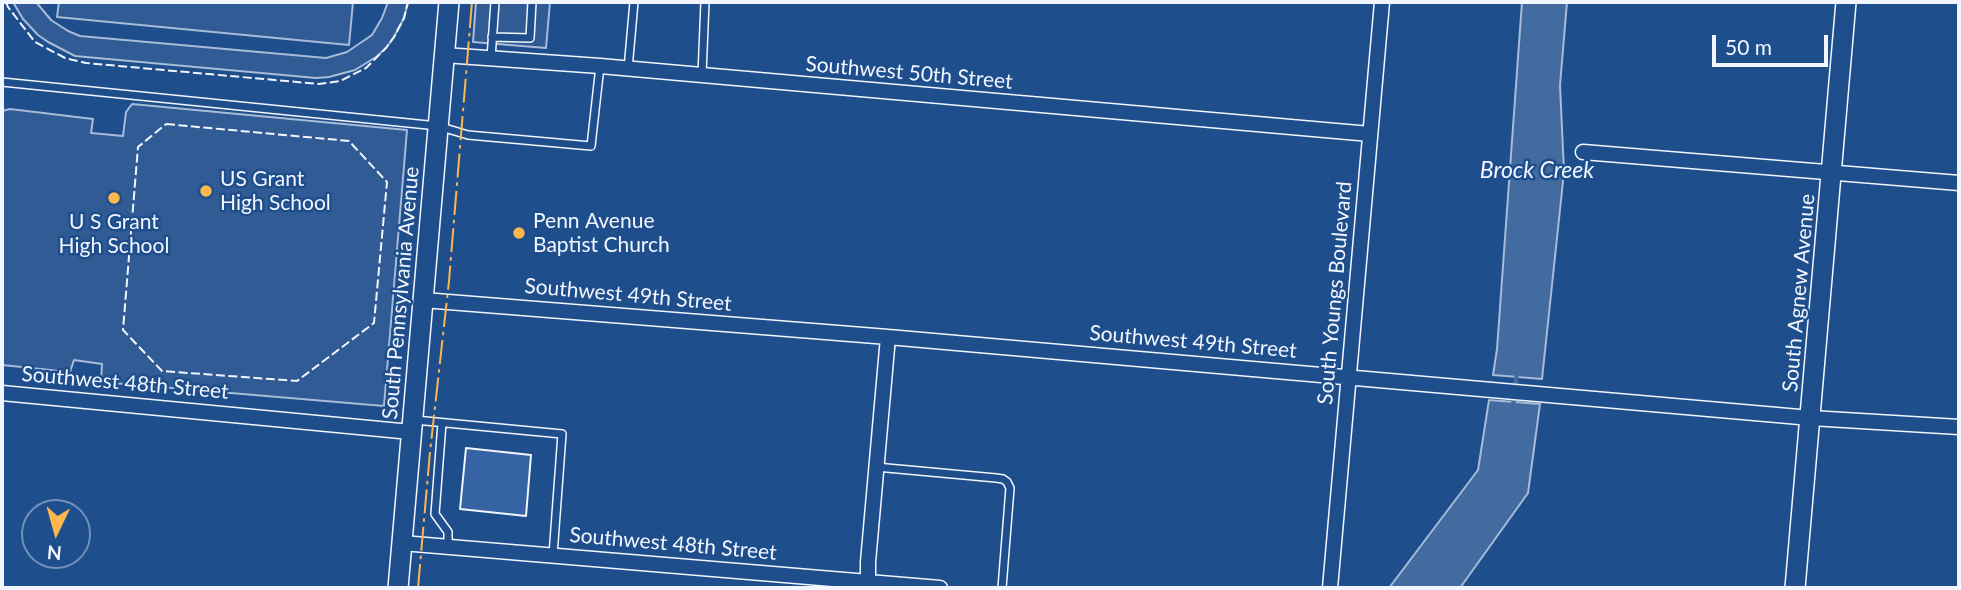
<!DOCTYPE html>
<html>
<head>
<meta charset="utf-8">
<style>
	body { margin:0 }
	#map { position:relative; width:1961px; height:590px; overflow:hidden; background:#1f4e8c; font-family:Lato,sans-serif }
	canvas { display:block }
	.frame { position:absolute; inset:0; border:4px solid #f2f6ff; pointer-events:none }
	.north { position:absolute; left:21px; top:499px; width:70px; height:70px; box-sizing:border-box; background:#1f4e8c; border:2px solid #7391ba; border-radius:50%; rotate:185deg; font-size:19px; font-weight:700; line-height:28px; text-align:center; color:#f2f6ff }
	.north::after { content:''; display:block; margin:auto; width:24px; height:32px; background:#ffb74d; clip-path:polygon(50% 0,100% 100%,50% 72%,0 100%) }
	.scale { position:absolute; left:1712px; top:35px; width:116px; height:32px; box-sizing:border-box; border:4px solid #f2f6ff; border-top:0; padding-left:9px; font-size:21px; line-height:24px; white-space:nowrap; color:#f2f6ff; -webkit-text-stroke:5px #1f4e8c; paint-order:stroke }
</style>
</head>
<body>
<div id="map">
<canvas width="1961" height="590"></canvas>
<div class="frame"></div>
<div class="north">N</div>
<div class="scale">50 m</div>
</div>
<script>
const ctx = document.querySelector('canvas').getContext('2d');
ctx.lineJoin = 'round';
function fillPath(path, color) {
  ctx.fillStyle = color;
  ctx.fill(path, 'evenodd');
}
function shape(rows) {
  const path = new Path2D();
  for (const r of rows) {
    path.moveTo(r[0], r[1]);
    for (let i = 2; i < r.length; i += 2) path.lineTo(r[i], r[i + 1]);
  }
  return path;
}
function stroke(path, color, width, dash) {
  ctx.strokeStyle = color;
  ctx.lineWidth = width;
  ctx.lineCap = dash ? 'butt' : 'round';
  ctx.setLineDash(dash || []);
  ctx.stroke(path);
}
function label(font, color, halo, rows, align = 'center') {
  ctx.font = font + ' Lato,sans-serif';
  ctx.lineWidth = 5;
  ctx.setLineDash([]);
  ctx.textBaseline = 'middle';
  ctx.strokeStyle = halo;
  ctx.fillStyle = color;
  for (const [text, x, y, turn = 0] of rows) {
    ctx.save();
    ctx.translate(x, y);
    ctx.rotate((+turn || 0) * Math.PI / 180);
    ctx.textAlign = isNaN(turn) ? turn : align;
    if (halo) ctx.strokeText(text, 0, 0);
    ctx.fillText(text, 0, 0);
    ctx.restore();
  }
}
const built = shape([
	[13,2,36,2,51,20,68,31,80,36,326,58,347,52,372,35,382,18,388,2,408,2,404,18,394,37,386,48,376,57,355,70,329,77,316,78,75,56,48,42,38,35,23,19,13,2],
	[59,2,353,2,349,45,57,17,59,2],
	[476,2,550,2,546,48,473,42,476,2],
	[132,104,407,130,384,406,101,382,102,364,74,360,70,372,2,365,2,111,10,109,93,119,91,133,123,136,126,112,132,104]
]);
fillPath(built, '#305b95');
stroke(built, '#a8bbd7', 2);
const water = shape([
	[1522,2,1567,2,1560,85,1564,172,1542,379,1493,375,1497,349,1522,2],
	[1489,400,1540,404,1528,493,1460,588,1389,588,1478,470,1489,400]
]);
fillPath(water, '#446ba0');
stroke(water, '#a8bbd7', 2);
stroke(shape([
	[1513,406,1517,373]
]), '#446ba0', 4.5);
const building = shape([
	[466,448,531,455,526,516,460,509,466,448]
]);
fillPath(building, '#3563a3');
stroke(building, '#f2f6ff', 2);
const lane = shape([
	[492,37,530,38,532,2],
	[491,58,495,2],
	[628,69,634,2],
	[702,75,705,2],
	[2,82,438,126,468,135,591,146,600,66],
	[415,420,562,434,553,555],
	[442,423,435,514,448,532,448,547],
	[876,467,996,478,1003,479,1007,482,1010,488,1002,588]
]);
const street = shape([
	[444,55,600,66,1370,134],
	[1583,152,1959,183],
	[423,300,888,337,1811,418,1959,427],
	[2,393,411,432],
	[402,543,940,588],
	[868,588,868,562,888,337],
	[1330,588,1382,2]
]);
const secondary = shape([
	[398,588,449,2],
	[1795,588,1846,2]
]);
stroke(lane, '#f2f6ff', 10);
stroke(street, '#f2f6ff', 17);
stroke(secondary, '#f2f6ff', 22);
stroke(lane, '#1f4e8c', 7);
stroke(street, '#1f4e8c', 14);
stroke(secondary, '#1f4e8c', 19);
stroke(shape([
	[6,2,8,7,35,42,65,58,86,63,319,84,340,81,366,68,386,48,394,37,404,18,408,2],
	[166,124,349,141,387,182,374,323,297,381,162,371,123,330,138,147,166,124]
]), '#f2f6ff', 2, [9, 3.5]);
stroke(shape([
	[418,588,430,452,449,281,472,2]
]), '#ffb74d', 2, [24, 5, 3.5, 5]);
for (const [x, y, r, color] of [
	[206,191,7,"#ffb74d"],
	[114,198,7,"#ffb74d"],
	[519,233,7,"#ffb74d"]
]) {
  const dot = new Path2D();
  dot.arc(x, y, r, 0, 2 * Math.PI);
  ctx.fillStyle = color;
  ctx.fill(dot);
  stroke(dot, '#1f4e8c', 2.5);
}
label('21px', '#f2f6ff', '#1f4e8c', [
	["Southwest 50th Street",909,73,5],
	["South Pennsylvania Avenue",401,293,-85],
	["South Youngs Boulevard",1335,293,-85],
	["South Agnew Avenue",1799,293,-85],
	["Southwest 49th Street",628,295,5],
	["Southwest 49th Street",1193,342,5],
	["Southwest 48th Street",125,383,5],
	["Southwest 48th Street",673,544,5]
]);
label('21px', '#f2f6ff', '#1f4e8c', [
	["US Grant",220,179],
	["High School",220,203],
	["Penn Avenue",533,221],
	["Baptist Church",533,245],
	["U S Grant",114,222,"center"],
	["High School",114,246,"center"]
], 'left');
label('italic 23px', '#f2f6ff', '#1f4e8c', [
	["Brock Creek",1537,171]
]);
</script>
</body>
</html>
